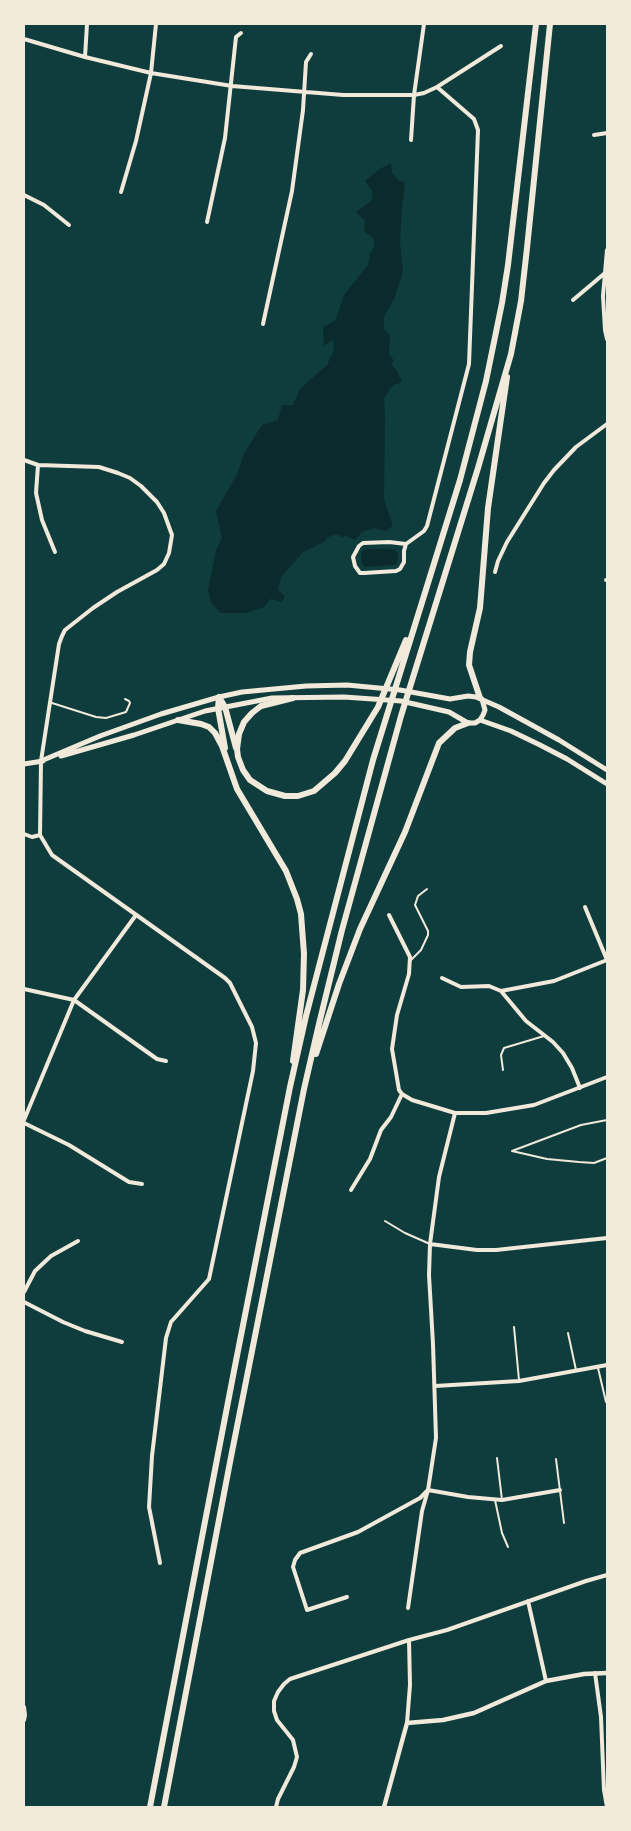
<!DOCTYPE html>
<html>
<head>
<meta charset="utf-8">
<style>
	body { margin:0 }
	#map { position:relative; width:631px; height:1831px; overflow:hidden; background:#0f3d3e; font-family:"Fira Sans Condensed",sans-serif }
	canvas { display:block }
	.frame { position:absolute; inset:0; border:25px solid #f1e9da; pointer-events:none }
</style>
</head>
<body>
<div id="map">
<canvas width="631" height="1831"></canvas>
<div class="frame"></div>
</div>
<script>
const ctx = document.querySelector('canvas').getContext('2d');
ctx.lineJoin = 'round';
function fillPath(path, color) {
  ctx.fillStyle = color;
  ctx.fill(path, 'evenodd');
}
function shape(rows) {
  const path = new Path2D();
  for (const r of rows) {
    path.moveTo(r[0], r[1]);
    for (let i = 2; i < r.length; i += 2) path.lineTo(r[i], r[i + 1]);
  }
  return path;
}
function stroke(path, color, width, dash) {
  ctx.strokeStyle = color;
  ctx.lineWidth = width;
  ctx.lineCap = dash ? 'butt' : 'round';
  ctx.setLineDash(dash || []);
  ctx.stroke(path);
}
fillPath(shape([
	[391,163,392,173,399,181,405,182,402,208,400,242,403,272,395,297,384,317,384,329,390,335,389,353,394,361,391,364,398,372,399,377,402,379,399,384,395,384,390,389,384,398,385,417,384,499,392,523,392,527,385,531,374,528,362,532,355,540,346,536,341,537,338,534,328,537,324,542,303,552,281,577,278,590,285,596,282,602,270,599,264,607,246,613,220,613,211,602,208,590,216,550,222,538,216,511,236,476,245,452,262,425,278,420,282,405,293,405,300,389,327,365,334,350,333,339,324,346,323,327,335,321,344,295,368,265,370,254,374,247,374,239,364,231,365,221,356,212,372,200,372,191,365,181,378,170],
	[368,549,391,549,396,551,398,554,397,563,395,565,365,567,362,564,361,555,362,551]
]), '#0a2a2b');
stroke(shape([
	[52,703,96,717,106,718,126,712,130,703,129,701,125,699],
	[411,960,421,950,428,935,428,931,415,905,418,896,427,889],
	[503,1070,501,1055,504,1048,544,1036],
	[607,1120,581,1125,512,1151,547,1159,579,1162,594,1163,607,1158],
	[385,1221,405,1233,430,1244],
	[514,1327,519,1380],
	[568,1333,576,1370],
	[598,1368,606,1402],
	[497,1458,502,1500],
	[556,1459,564,1523],
	[495,1500,502,1533,508,1547]
]), '#f1e9da', 2);
stroke(shape([
	[24,39,85,57,151,73,232,86,343,95,414,95,424,93,437,87,501,46],
	[85,57,87,24],
	[594,135,607,133],
	[411,140,414,95,424,24],
	[121,192,136,141,151,73,156,24],
	[24,195,44,205,69,225],
	[207,222,225,138,236,37,241,33],
	[607,250,603,296,605,330,607,339],
	[573,300,605,273],
	[263,324,292,191,303,110,306,62,311,54],
	[24,460,38,465,36,493,42,520,55,552],
	[38,465,99,467,118,473,130,478,141,486,157,502,164,513,172,535,169,553,164,564,157,570,117,592,93,608,65,630,62,636,59,644,41,761,40,835,52,855,225,978,230,983,252,1027,256,1043,253,1071,209,1279,171,1322,166,1338,152,1456,149,1507,160,1563],
	[406,544,404,551,404,562,400,569,396,571,364,573,360,573,355,566,353,557,359,546,363,543,389,542,406,544,424,531,427,526,469,364,478,130,474,119,437,87],
	[495,572,498,561,507,542,544,483,554,470,576,447,607,424],
	[606,580,607,580],
	[24,834,32,837,40,835],
	[585,907,607,960],
	[442,978,461,987,489,986,501,991,554,981,607,960],
	[24,989,74,1000,157,1059,166,1061],
	[501,991,526,1021,553,1042,563,1053,572,1068,580,1088],
	[402,1094,412,1100,455,1113,486,1113,534,1105,607,1077],
	[24,1120,74,1000,136,915],
	[24,1123,69,1145,129,1182,142,1184],
	[351,1190,370,1159,381,1130,391,1117,402,1094,399,1090,392,1049,397,1015,409,974,410,957,389,915],
	[430,1244,477,1250,496,1250,607,1238],
	[24,1292,35,1271,51,1256,78,1241],
	[24,1302,63,1322,85,1331,122,1342],
	[435,1386,519,1381,607,1365],
	[347,1597,307,1610,293,1567,295,1560,300,1553,358,1532,420,1498,428,1490,468,1497,502,1500,560,1490],
	[528,1601,546,1681],
	[408,1608,422,1511,428,1490,436,1438,433,1344,429,1275,430,1244,439,1177,455,1113],
	[595,1673,601,1717,604,1790,607,1807],
	[24,1707,25,1715,24,1720],
	[407,1723,410,1685,409,1640],
	[276,1807,278,1799,294,1767,297,1757,293,1740,277,1720,274,1711,274,1701,278,1692,284,1684,290,1679,409,1640,447,1630,586,1581,607,1575]
]), '#f1e9da', 4);
stroke(shape([
	[384,1807,407,1723,443,1720,474,1713,546,1681,584,1674,607,1673]
]), '#f1e9da', 4.5);
stroke(shape([
	[480,720,511,731,540,745,567,759,607,784],
	[61,756,134,735,205,711,272,698,344,697,401,701,449,712,468,723,475,723,480,720,483,715,485,710,482,699],
	[41,761,100,736,161,714,219,697,242,692,306,686,347,685,400,690,450,699,468,696,476,697,499,707,559,740,607,770],
	[24,764,43,761]
]), '#f1e9da', 5);
stroke(shape([
	[219,697,218,708,225,748],
	[219,697,225,707,236,748],
	[293,698,261,706,252,713,244,722,239,734,237,749,238,757,243,770,250,780,267,791,285,796,298,796,314,791,335,773,345,761,378,707,406,640],
	[480,698,469,665,470,652,480,608,488,508,507,377],
	[178,720,201,724,209,727,215,733,222,746,237,789,286,871,297,899,301,914,304,954,303,990,293,1061],
	[316,1054,339,984,360,929,405,832,439,743,455,728,468,723],
	[150,1807,234,1371,290,1087,306,1016,373,760,460,480,486,381,502,303,508,265,536,24],
	[164,1807,231,1457,304,1089,319,1024,342,930,401,716,478,468,511,354,521,301,527,248,550,24]
]), '#f1e9da', 6);
</script>
</body>
</html>
